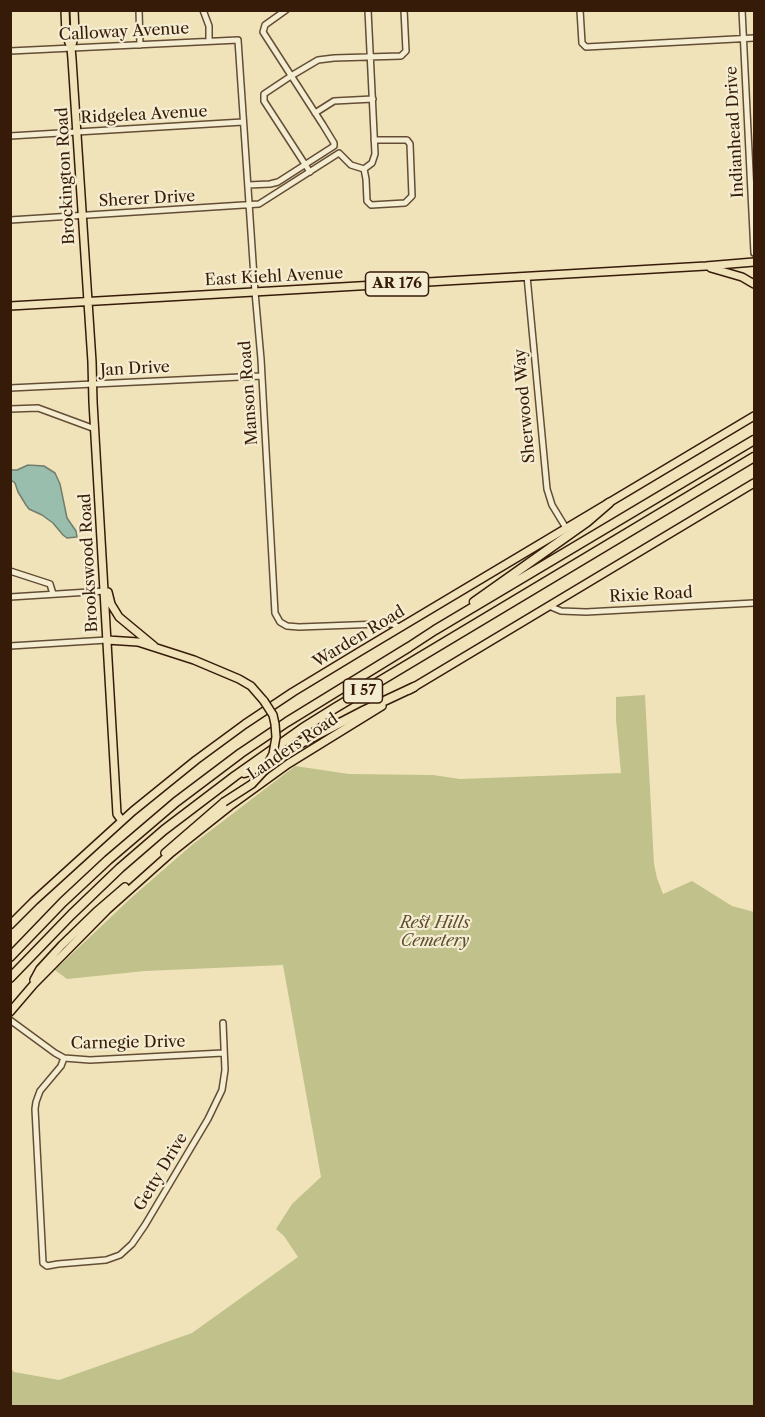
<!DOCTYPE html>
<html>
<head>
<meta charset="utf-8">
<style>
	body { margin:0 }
	#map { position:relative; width:765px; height:1417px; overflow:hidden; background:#f0e3ba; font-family:"Libre Caslon Text",serif }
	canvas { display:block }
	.frame { position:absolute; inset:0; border:12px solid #361b09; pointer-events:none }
</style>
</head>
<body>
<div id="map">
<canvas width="765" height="1417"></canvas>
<div class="frame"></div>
</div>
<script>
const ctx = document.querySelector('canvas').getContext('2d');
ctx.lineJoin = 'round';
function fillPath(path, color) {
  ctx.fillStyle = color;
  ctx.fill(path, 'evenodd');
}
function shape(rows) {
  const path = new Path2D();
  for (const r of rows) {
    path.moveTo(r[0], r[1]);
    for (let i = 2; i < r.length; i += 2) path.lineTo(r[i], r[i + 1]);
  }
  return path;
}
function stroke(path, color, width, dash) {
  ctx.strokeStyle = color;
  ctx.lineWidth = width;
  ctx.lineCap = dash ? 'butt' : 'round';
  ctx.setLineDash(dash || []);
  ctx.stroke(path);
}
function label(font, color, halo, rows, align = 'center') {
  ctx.font = font + ' "Libre Caslon Text",serif';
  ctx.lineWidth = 4.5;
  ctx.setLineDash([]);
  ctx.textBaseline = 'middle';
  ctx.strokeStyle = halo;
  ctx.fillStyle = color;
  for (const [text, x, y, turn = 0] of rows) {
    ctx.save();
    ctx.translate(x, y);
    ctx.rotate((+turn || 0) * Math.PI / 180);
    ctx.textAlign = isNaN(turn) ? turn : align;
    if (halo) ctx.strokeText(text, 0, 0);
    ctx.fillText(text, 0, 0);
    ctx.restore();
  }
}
fillPath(shape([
	[645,695,654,864,657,878,663,894,692,881,732,906,754,912,754,1406,11,1406,11,1369,14,1372,59,1380,192,1333,298,1257,284,1236,276,1229,292,1204,321,1177,283,965,145,971,67,979,55,970,132,897,193,844,295,766,349,774,433,775,460,779,621,773,616,720,616,697]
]), '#c0c18b');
const water = shape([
	[28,465,44,466,55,473,60,484,67,518,76,531,77,537,67,538,63,535,53,523,42,515,29,509,26,505,18,492,15,483,11,480,10,470,17,470,28,465]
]);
fillPath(water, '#9abeae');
stroke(water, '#727d6c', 1.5);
const minor = shape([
	[139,10,140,45],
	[203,10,209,26,209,41],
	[580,10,582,43,586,47,754,38],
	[742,10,754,253],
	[10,51,238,40,255,292,261,359,275,613,280,622,287,626,299,627,380,624,393,624,400,628],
	[315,113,334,101,373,99],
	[10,136,243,122],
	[364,169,366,179,367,201,371,205,405,203,412,196,410,144,407,140,374,140],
	[310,172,264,101,264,94,291,76,318,60,334,58,401,56,406,51,404,10],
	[248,185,270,184,278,182,334,146,334,143,323,125,263,32,265,25,286,10],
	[10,220,259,204,339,153,351,165,364,169,372,163,375,154,368,10],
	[527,276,547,489,552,505,566,528],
	[10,388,261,376],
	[10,409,38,408,95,429],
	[10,571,50,584,53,594],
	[10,597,105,591],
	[549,606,561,611,586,612,754,603],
	[10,646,107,640],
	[10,1020,55,1053,64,1058,90,1060,223,1053],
	[64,1058,61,1066,40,1091,36,1102,35,1109,43,1263,47,1266,58,1264,106,1260,120,1255,132,1244,145,1225,208,1119,222,1090,225,1070,223,1023]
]);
const major = shape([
	[65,10,66,34,71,48,72,59,92,362,93,402,117,814,122,821],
	[71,48,75,34,74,10],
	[711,268,742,277,754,284],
	[10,306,706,266,754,262],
	[108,592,111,604,119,617,154,646],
	[107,640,138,642,194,660,239,679,251,686,264,701],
	[409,690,754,483],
	[165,853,224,802],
	[10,925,34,901,133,811,196,760,245,724,293,692,359,652,754,416],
	[34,980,40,969,62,945,96,912,125,887],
	[10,1012,34,984,107,910,172,852,230,806,288,764,382,706]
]);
const highway = shape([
	[474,602,587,522,609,503],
	[244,773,254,770,286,751,365,710,414,687],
	[10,957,63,902,108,860,176,802,241,753,287,722,409,647,435,630,754,440],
	[10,978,71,915,120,868,164,830,235,776,303,728,335,708,754,457]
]);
stroke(minor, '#644d35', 8);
stroke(major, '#361b09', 10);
stroke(highway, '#361b09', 11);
stroke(minor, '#f5edd2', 5);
stroke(major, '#f0e3ba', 7);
stroke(highway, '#f0e3ba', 8);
const majorBridge = shape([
	[224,802,252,784,264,771,273,754,276,737,275,724,273,715,264,701]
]);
stroke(majorBridge, '#361b09', 10, []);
stroke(majorBridge, '#f0e3ba', 7);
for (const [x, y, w] of [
	[397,284,63],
	[363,691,39]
]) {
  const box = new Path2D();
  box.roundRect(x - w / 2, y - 12, w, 24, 4.5);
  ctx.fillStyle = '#f5edd2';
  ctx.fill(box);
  stroke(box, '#361b09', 1.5);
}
label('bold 15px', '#361b09', null, [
	["AR 176",397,284],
	["I 57",363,691]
]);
label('16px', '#361b09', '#f5edd2', [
	["Calloway Avenue",124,32,-3],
	["Ridgelea Avenue",144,115,-3],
	["Indianhead Drive",735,132,-93],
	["Brockington Road",66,176,-93],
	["Sherer Drive",147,199,-3],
	["East Kiehl Avenue",274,277,-3],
	["Jan Drive",135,369,-3],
	["Manson Road",249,393,-94],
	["Sherwood Way",525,406,-95],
	["Brookswood Road",89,563,-93],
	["Rixie Road",651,595,-3],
	["Warden Road",359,637,-31],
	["Landers Road",293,747,-34],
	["Carnegie Drive",128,1043,-1],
	["Getty Drive",161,1172,-59]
]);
label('italic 16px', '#5f4d30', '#f5edd2', [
	["Rest Hills",435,923],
	["Cemetery",435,941]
]);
</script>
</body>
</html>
